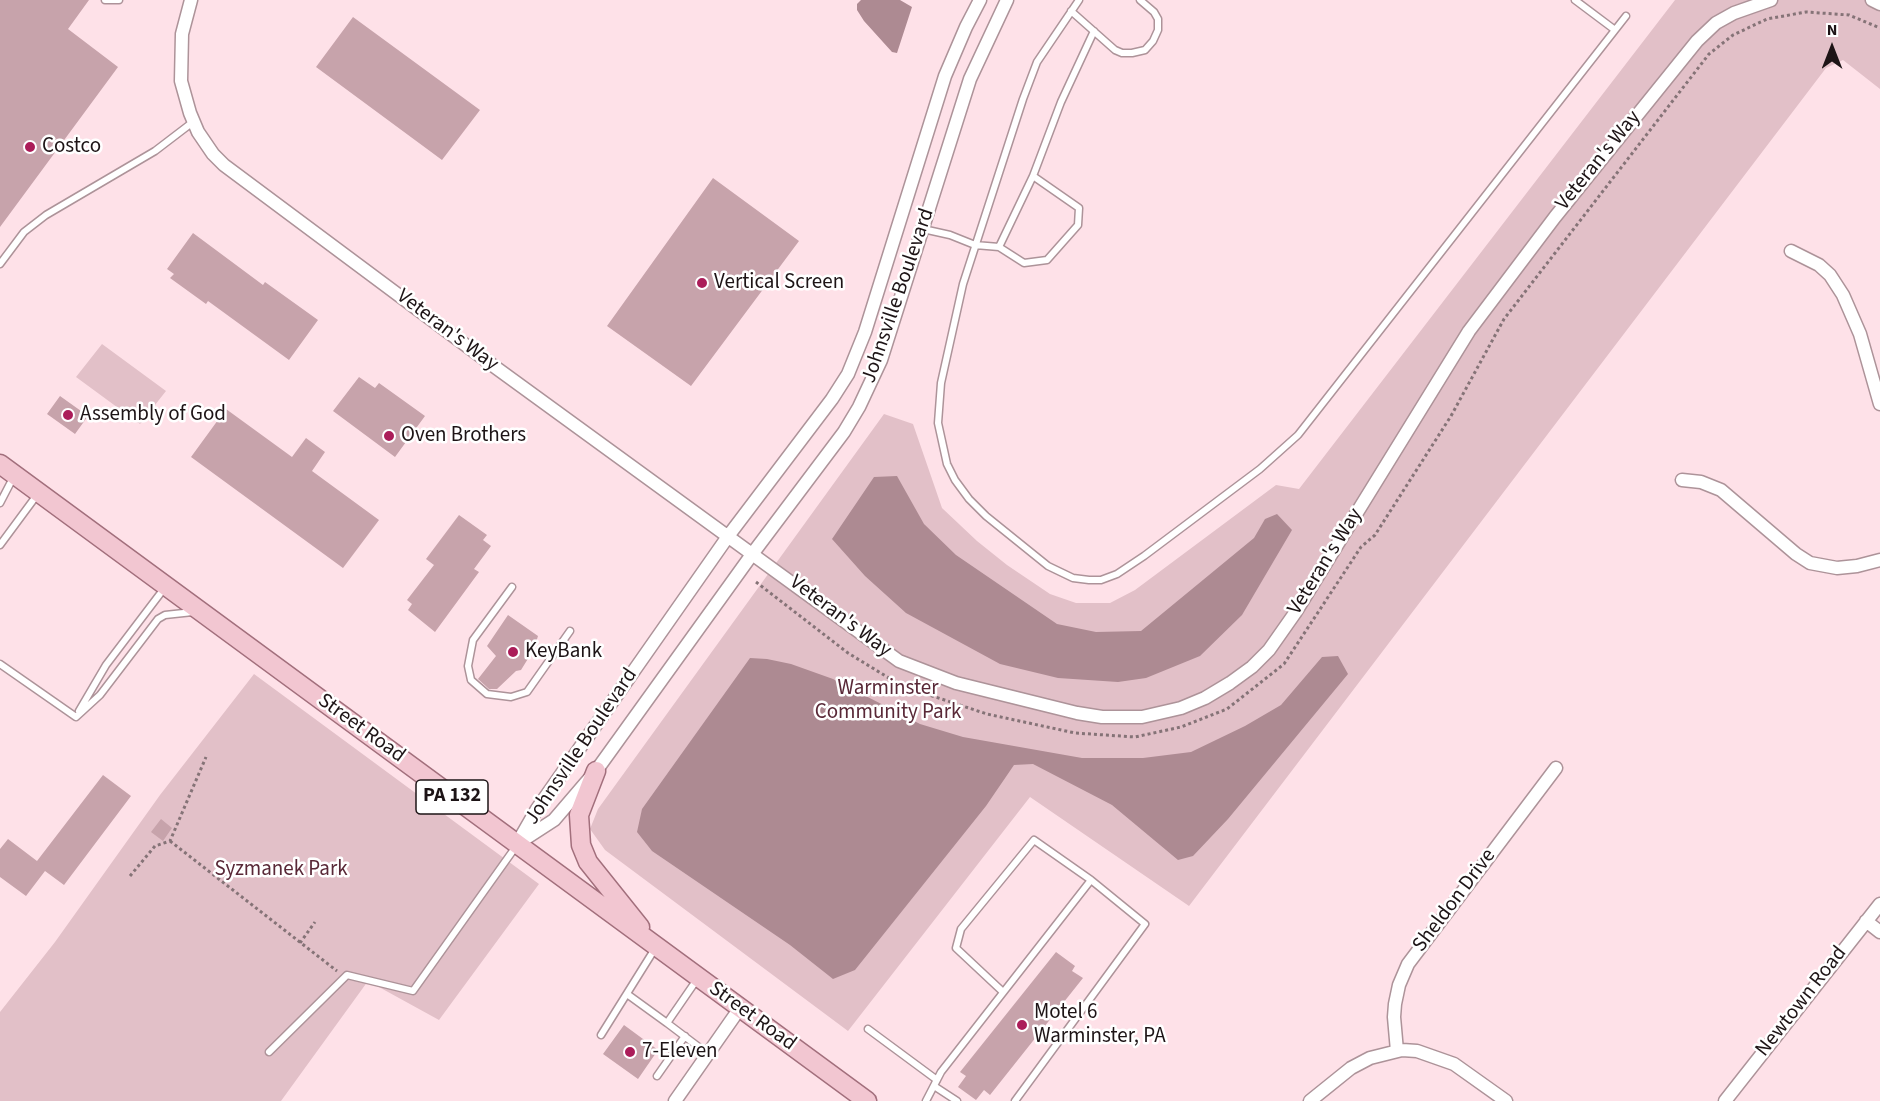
<!DOCTYPE html>
<html>
<head>
<meta charset="utf-8">
<style>
	body { margin:0 }
	#map { position:relative; width:1880px; height:1101px; overflow:hidden; background:#fee1e8; font-family:"Source Sans 3",sans-serif }
	canvas { display:block }
	.north { position:absolute; left:1802px; top:18px; width:60px; height:60px; -webkit-text-stroke:4px #fff; paint-order:stroke; rotate:0deg; font-size:16px; font-weight:700; line-height:24px; text-align:center; color:#1d1416 }
	.north::after { content:''; display:block; margin:auto; width:21px; height:27px; background:#1d1416; clip-path:polygon(50% 0,100% 100%,50% 72%,0 100%) }
</style>
</head>
<body>
<div id="map">
<canvas width="1880" height="1101"></canvas>
<div class="north">N</div>
</div>
<script>
const ctx = document.querySelector('canvas').getContext('2d');
ctx.lineJoin = 'round';
function fillPath(path, color) {
  ctx.fillStyle = color;
  ctx.fill(path, 'evenodd');
}
function shape(rows) {
  const path = new Path2D();
  for (const r of rows) {
    path.moveTo(r[0], r[1]);
    for (let i = 2; i < r.length; i += 2) path.lineTo(r[i], r[i + 1]);
  }
  return path;
}
function stroke(path, color, width, dash) {
  ctx.strokeStyle = color;
  ctx.lineWidth = width;
  ctx.lineCap = dash ? 'butt' : 'round';
  ctx.setLineDash(dash || []);
  ctx.stroke(path);
}
function label(font, color, halo, rows, align = 'center') {
  ctx.font = font + ' "Source Sans 3",sans-serif';
  ctx.lineWidth = 5;
  ctx.setLineDash([]);
  ctx.textBaseline = 'middle';
  ctx.strokeStyle = halo;
  ctx.fillStyle = color;
  for (const [text, x, y, turn = 0] of rows) {
    ctx.save();
    ctx.translate(x, y);
    ctx.rotate((+turn || 0) * Math.PI / 180);
    ctx.textAlign = isNaN(turn) ? turn : align;
    if (halo) ctx.strokeText(text, 0, 0);
    ctx.fillText(text, 0, 0);
    ctx.restore();
  }
}
fillPath(shape([
	[1675,0,1880,0,1880,89,1843,60,1826,68,1189,906,1030,797,848,1031,605,850,590,829,598,809,884,414,913,424,942,508,977,541,1007,565,1050,594,1076,603,1110,603,1135,590,1276,485,1299,489],
	[102,344,166,391,140,424,76,377],
	[254,674,539,884,439,1020,368,981,281,1101,0,1101,0,1012,55,942,160,795]
]), '#e2c0c8');
fillPath(shape([
	[861,0,900,0,912,7,897,53,892,52,864,21,857,10,857,4],
	[897,476,924,524,956,555,1057,624,1096,632,1141,631,1254,538,1265,519,1277,514,1292,530,1242,615,1200,656,1146,678,1118,682,1058,678,1000,664,906,613,865,576,832,539,874,477],
	[1338,656,1348,674,1228,819,1193,856,1178,860,1112,805,1033,764,1014,765,986,806,855,970,833,979,790,945,652,851,637,832,642,809,750,658,767,659,791,664,833,679,920,724,963,737,1082,758,1143,758,1191,752,1245,726,1281,705,1322,657]
]), '#ad8a92');
fillPath(shape([
	[0,0,89,0,68,29,118,67,0,227],
	[353,17,480,110,442,160,316,67],
	[713,178,799,241,691,386,607,326],
	[193,233,263,285,265,282,318,320,289,360,208,301,206,304,170,278,174,274,167,269],
	[359,377,375,388,379,383,425,416,395,457,333,411],
	[60,396,88,416,75,434,47,414],
	[226,409,292,457,306,438,325,452,312,471,379,520,343,568,191,457],
	[459,515,487,535,483,540,491,546,474,569,479,572,435,632,408,610,412,604,407,600,434,565,426,559],
	[508,615,538,636,534,649,521,670,516,671,497,689,489,689,478,679,496,656,487,646],
	[103,775,131,796,64,885,45,871,26,896,0,877,0,849,8,839,37,861],
	[161,819,172,828,163,841,151,832],
	[1056,952,1075,966,1072,971,1083,978,990,1095,984,1090,976,1100,958,1087,966,1076,960,1072],
	[624,1025,658,1050,638,1079,603,1054]
]), '#c7a3ab');
const lane = shape([
	[105,0,119,0],
	[1079,0,1037,62,1023,99,963,284,941,383,938,423,947,464,955,480,969,499,986,516,1048,566,1073,578,1089,580,1101,580,1117,574,1144,556,1260,469,1298,435,1626,16],
	[1575,0,1615,30],
	[1071,11,1115,50,1122,53,1132,53,1145,50,1153,41,1158,30,1158,19,1154,12,1140,0],
	[1033,176,1061,102,1094,31],
	[923,229,950,235,975,245,999,247,1024,263,1047,260,1078,225,1079,208,1033,176,999,247],
	[0,264,24,232,46,215,155,151,193,122],
	[0,503,13,478],
	[0,545,37,495],
	[512,587,473,640,468,666,471,680,487,694,511,697,527,692,570,631],
	[0,664,76,717],
	[79,711,106,665,166,586],
	[76,717,100,695,158,619,165,615,193,612],
	[1003,992,956,948,961,929,1034,840,1091,880],
	[627,994,667,1023,698,978],
	[667,1023,708,1054],
	[868,1029,937,1080],
	[601,1035,656,947],
	[269,1052,347,975,413,991,517,845],
	[657,1076,685,1036],
	[934,1086,957,1101],
	[926,1101,941,1072,1091,880,1145,924,1015,1101]
]);
const street = shape([
	[191,0,182,34,181,81,190,113,198,132,213,154,224,165,495,367,899,661,956,683,1077,713,1102,717,1142,717,1181,708,1205,698,1230,683,1252,667,1269,650,1295,613,1469,331,1555,217,1697,41,1716,23,1734,13,1771,0],
	[1872,0,1880,4],
	[1791,251,1819,265,1830,275,1843,295,1860,334,1880,404],
	[1682,480,1701,482,1721,490,1796,554,1810,563,1837,568,1857,566,1880,560],
	[518,842,537,809,729,535,832,399,848,374,865,332,945,76,966,27,980,0],
	[517,844,554,820,596,771,753,553,844,432,859,407,881,360,970,79,1007,0],
	[1866,921,1880,932],
	[1397,1051,1394,1017,1395,1004,1399,985,1408,964,1556,768],
	[675,1101,740,1008],
	[1310,1101,1351,1068,1370,1058,1402,1050,1417,1051,1454,1064,1506,1101],
	[1725,1101,1880,904]
]);
const primary = shape([
	[0,464,867,1101],
	[596,771,579,815,581,845,588,862,640,927]
]);
stroke(lane, '#ad9399', 9);
stroke(street, '#ad9399', 15);
stroke(primary, '#a26f7c', 21);
stroke(shape([
	[756,582,848,653,902,686,987,714,1075,733,1135,737,1181,727,1227,709,1284,664,1361,547,1375,535,1451,416,1504,319,1709,54,1733,35,1767,19,1806,12,1849,15,1880,28],
	[170,841,337,971],
	[130,876,155,846,170,841,206,757],
	[300,943,315,922]
]), '#857377', 3, [3, 3]);
stroke(lane, '#fff', 6);
stroke(street, '#fff', 12);
stroke(primary, '#f2c6d1', 18);
for (const [x, y, r, color] of [
	[30,147,6,"#ab1d59"],
	[702,283,6,"#ab1d59"],
	[68,415,6,"#ab1d59"],
	[389,436,6,"#ab1d59"],
	[513,652,6,"#ab1d59"],
	[1022,1025,6,"#ab1d59"],
	[630,1052,6,"#ab1d59"]
]) {
  const dot = new Path2D();
  dot.arc(x, y, r, 0, 2 * Math.PI);
  ctx.fillStyle = color;
  ctx.fill(dot);
  stroke(dot, '#fff', 2);
}
for (const [x, y, w] of [
	[452,797,72]
]) {
  const box = new Path2D();
  box.roundRect(x - w / 2, y - 17, w, 34, 4.5);
  ctx.fillStyle = '#fff';
  ctx.fill(box);
  stroke(box, '#1d1416', 1.5);
}
label('bold 20px', '#1d1416', null, [
	["PA 132",452,797]
]);
label('21px', '#1d1416', '#fff', [
	["Costco",42,147],
	["Vertical Screen",714,283],
	["Assembly of God",80,415],
	["Oven Brothers",401,436],
	["KeyBank",525,652],
	["Motel 6",1034,1013],
	["Warminster, PA",1034,1037],
	["7-Eleven",642,1052]
], 'left');
label('21px', '#1d1416', '#fff', [
	["Veteran's Way",1599,161,-51],
	["Johnsville Boulevard",899,296,-71],
	["Veteran's Way",447,331,37],
	["Veteran's Way",1326,562,-58],
	["Veteran's Way",840,617,37],
	["Street Road",361,729,36],
	["Johnsville Boulevard",582,747,-56],
	["Sheldon Drive",1455,901,-53],
	["Newtown Road",1802,1002,-52],
	["Street Road",752,1017,36]
]);
label('21px', '#592837', '#fff', [
	["Warminster",888,689],
	["Community Park",888,713],
	["Syzmanek Park",281,870]
]);
</script>
</body>
</html>
